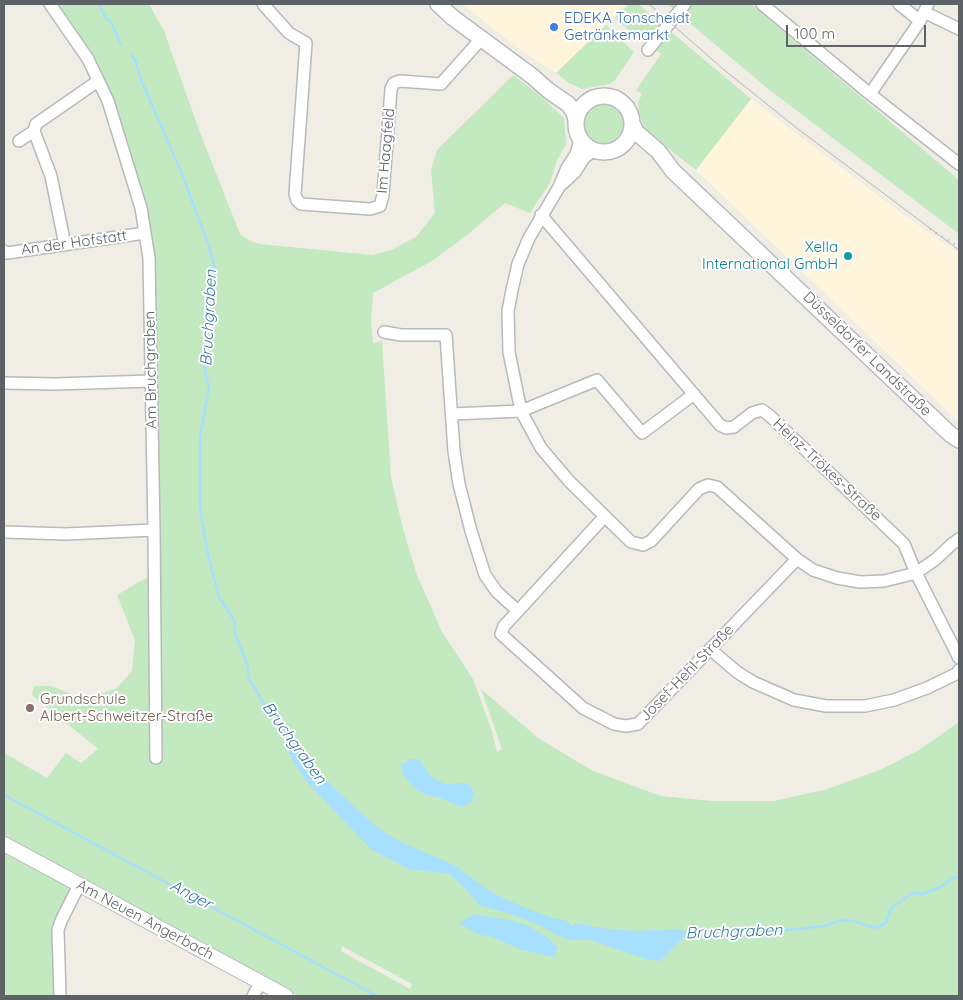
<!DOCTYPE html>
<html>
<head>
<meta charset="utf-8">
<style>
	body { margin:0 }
	#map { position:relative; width:963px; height:1000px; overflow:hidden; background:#f0ede5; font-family:Quicksand,sans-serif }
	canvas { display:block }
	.frame { position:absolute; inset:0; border:5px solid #5d6267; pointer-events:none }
	.scale { position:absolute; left:786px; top:25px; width:140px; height:22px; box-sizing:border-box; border:2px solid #5d6267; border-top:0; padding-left:6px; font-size:15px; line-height:18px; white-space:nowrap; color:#5d6267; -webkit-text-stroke:4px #fff; paint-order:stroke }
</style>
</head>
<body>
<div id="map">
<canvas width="963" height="1000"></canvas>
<div class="frame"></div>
<div class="scale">100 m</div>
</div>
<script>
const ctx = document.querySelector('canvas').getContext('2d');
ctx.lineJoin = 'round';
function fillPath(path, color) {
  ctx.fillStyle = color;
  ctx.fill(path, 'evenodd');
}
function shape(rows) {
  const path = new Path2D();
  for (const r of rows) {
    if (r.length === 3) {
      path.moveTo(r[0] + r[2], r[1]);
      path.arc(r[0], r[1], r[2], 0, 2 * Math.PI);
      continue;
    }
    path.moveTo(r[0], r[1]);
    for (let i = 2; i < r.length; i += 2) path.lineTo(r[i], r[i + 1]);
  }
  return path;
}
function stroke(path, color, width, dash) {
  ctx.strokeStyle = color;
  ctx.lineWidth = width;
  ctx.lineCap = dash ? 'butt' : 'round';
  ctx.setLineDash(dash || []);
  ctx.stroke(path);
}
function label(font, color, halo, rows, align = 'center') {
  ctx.font = font + ' Quicksand,sans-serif';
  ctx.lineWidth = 4;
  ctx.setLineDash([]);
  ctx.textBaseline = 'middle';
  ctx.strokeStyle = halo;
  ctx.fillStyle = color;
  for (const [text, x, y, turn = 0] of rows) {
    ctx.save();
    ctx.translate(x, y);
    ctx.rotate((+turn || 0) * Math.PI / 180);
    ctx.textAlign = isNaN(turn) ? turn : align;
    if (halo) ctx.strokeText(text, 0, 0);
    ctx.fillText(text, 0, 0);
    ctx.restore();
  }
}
fillPath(shape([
	[462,4,627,4,556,73,518,48],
	[751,99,888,203,959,254,959,422,696,170]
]), '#fff4dc');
fillPath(shape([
	[58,4,149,4,164,31,199,130,240,234,248,240,260,244,372,255,391,250,416,237,435,213,431,170,437,150,513,75,538,94,564,118,566,145,557,160,550,183,530,213,505,203,467,235,432,261,373,293,371,320,373,343,382,341,391,477,403,529,417,575,442,632,473,679,492,731,497,752,502,749,481,689,538,738,593,771,661,796,712,801,774,801,824,790,880,770,919,750,959,722,959,996,299,996,71,876,68,893,53,924,56,996,4,996,4,753,47,778,66,753,81,763,98,749,32,695,34,686,51,686,84,699,117,688,132,671,135,640,117,595,158,571,155,324,127,143,98,62],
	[342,946,412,984,410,989,341,951],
	[629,4,638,4,751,99,696,170,645,131,638,107,638,102,642,94,636,90,661,54,632,33,615,18],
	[667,4,751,4,959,180,959,234,767,88],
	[606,25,634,52,615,80,609,84,582,89,569,83,556,73],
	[604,123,23]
]), '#c3e9c0');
fillPath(shape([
	[289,729,299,742,306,758,335,789,373,824,399,841,454,865,491,892,521,906,552,918,565,920,572,926,577,923,600,928,637,931,676,929,689,932,660,961,649,960,587,939,572,940,556,935,544,927,511,914,479,905,466,889,450,874,409,869,372,850,306,781,292,760,283,733],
	[410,759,419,759,430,775,444,784,467,783,472,788,474,795,470,803,462,807,438,797,428,795,418,791,403,775,401,765],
	[474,914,514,921,529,926,549,939,558,948,554,957,522,950,492,937,477,934,459,923]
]), '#a7dfff');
stroke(shape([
	[99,4,106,18,111,22,121,45],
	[131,55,135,60,142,82,182,174,210,249,214,266,210,334,204,362,206,377,209,387,200,437,200,510,208,555,219,597,234,620,235,633,248,667,249,679,261,699,286,732],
	[4,795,377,996],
	[686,932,710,930,788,930,824,926,841,920,853,921,875,928,886,923,891,908,913,893,922,894,941,887,953,878,959,877]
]), '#a7dfff', 2.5);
const minor = shape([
	[50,4,88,59,108,101,141,208,149,258,154,530,156,758],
	[263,4,289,33,306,43,295,194,297,200,301,204,370,209,380,206,383,195,391,89,394,83,400,81,441,84,481,39],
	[762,4,870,94,959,164],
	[899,4,920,21],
	[924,12,959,29],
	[648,50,685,4],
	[870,94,920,21,928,4],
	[580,140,576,154,567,168,559,187,529,238,518,264,512,290,508,311,509,352,521,411,541,448,569,481,631,542,643,545,651,541,699,489,708,485,717,487,797,559,813,570,837,578,860,582,884,581,916,573,936,559,952,544,959,539],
	[19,141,34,131],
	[562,184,575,172,584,158,594,150],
	[541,215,720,425,726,428,734,427,752,413,762,410,770,416,904,544,916,573,959,658],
	[65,245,51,176,34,131,36,124,98,81],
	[4,251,7,253,145,233],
	[384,332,401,335,446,335,454,451,459,484,471,531,485,575,497,592,518,611],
	[4,383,55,384,151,381],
	[452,414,521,411,597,380,642,433,694,394],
	[605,516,518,611,504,626,501,634,583,708,614,724,626,726,638,724,797,559],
	[4,532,66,534,154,530],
	[710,649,737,672,753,682,794,700,826,706,865,706,894,700,927,688,958,673,959,670],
	[60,996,58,930,61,921,79,885],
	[253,996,260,983]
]);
const tertiary = shape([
	[4,844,286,996]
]);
const secondary = shape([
	[438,4,452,17,532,76,549,91,568,104,574,112,576,120],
	[604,124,28],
	[632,123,636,132,658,151,673,171,950,434,959,440]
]);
stroke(minor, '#b6b9bd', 14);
stroke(tertiary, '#b6b9bd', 16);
stroke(secondary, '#b7bbc0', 18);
stroke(minor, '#fff', 11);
stroke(tertiary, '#fff', 14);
stroke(secondary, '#fff', 15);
stroke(shape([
	[649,4,723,69,798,129,959,250]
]), '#b6b7b8', 1);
stroke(shape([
	[930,229,959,247]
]), '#b6b7b8', 2.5, [1, 6]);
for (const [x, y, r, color] of [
	[554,27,5,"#3f7fe0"],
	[848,256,5,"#0f9aa8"],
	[30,708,5,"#8d6e63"]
]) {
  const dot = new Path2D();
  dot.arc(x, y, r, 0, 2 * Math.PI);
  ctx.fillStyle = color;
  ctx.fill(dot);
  stroke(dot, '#fff', 2);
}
label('15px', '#366cbe', '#fff', [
	["EDEKA Tonscheidt",564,18],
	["Getränkemarkt",564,35]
], 'left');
label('15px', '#5d6267', '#fff', [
	["Im Haagfeld",386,151,-85],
	["An der Hofstatt",74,243,-8],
	["Düsseldorfer Landstraße",867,354,44],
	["Am Bruchgraben",151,370,-91],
	["Heinz-Trökes-Straße",827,470,43],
	["Josef-Hehl-Straße",687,673,-46],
	["Am Neuen Angerbach",145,920,28]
]);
label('15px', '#0d838f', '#fff', [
	["Xella",838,247],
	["International GmbH",838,264]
], 'right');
label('15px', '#785e54', '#fff', [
	["Grundschule",40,699],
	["Albert-Schweitzer-Straße",40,716]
], 'left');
label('italic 16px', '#3776a7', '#fff', [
	["Bruchgraben",209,318,-87],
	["Bruchgraben",294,743,54],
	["Anger",191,895,28],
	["Bruchgraben",734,932,-2]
]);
</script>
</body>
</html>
